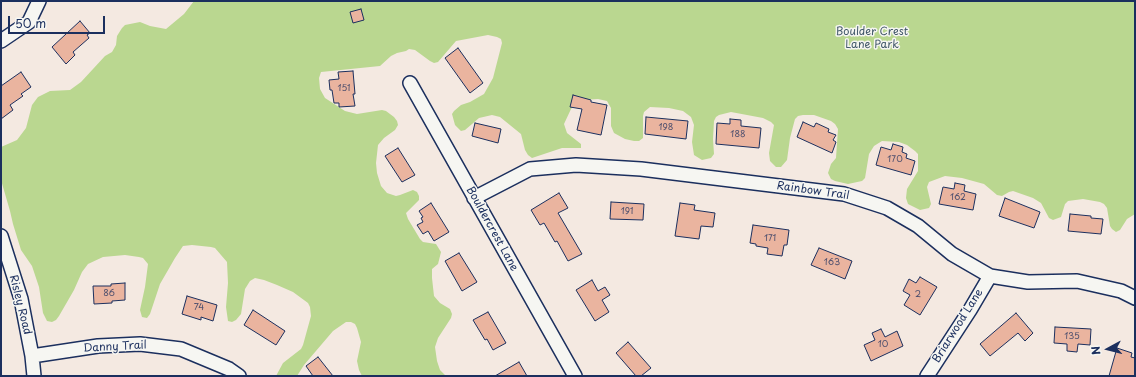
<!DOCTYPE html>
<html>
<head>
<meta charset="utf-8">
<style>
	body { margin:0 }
	#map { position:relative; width:1136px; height:377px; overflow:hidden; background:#f4e9e1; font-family:"Playpen Sans",sans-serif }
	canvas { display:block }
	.frame { position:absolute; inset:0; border:2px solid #1b2f5e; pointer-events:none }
	.north { position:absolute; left:1088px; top:329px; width:40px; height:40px; -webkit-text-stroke:3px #f6f6f2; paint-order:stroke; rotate:263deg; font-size:11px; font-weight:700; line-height:16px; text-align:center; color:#1b2f5e }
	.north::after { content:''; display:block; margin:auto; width:14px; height:18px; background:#1b2f5e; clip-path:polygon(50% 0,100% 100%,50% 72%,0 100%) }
	.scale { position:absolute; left:8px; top:16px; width:97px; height:18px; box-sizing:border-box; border:2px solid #1b2f5e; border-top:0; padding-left:5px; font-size:12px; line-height:14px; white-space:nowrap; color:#1b2f5e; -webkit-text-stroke:3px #f6f6f2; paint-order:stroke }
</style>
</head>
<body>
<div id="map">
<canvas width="1136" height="377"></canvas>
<div class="frame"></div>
<div class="north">N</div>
<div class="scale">50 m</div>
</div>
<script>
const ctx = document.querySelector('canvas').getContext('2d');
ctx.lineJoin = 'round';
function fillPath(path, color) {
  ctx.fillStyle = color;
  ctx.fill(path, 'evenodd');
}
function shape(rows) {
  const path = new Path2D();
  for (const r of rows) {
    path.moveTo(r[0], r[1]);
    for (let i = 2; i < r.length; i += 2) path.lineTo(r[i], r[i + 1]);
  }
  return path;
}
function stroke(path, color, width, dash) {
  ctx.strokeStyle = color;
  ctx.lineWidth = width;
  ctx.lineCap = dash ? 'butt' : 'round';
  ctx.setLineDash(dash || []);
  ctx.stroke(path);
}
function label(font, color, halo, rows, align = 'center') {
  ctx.font = font + ' "Playpen Sans",sans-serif';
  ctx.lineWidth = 3;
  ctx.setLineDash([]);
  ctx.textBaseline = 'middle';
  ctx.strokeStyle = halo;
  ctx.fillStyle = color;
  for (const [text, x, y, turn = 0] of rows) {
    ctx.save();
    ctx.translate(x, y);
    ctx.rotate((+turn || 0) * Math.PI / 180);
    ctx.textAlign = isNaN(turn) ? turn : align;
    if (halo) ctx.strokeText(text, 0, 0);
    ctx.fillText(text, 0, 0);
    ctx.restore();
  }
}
fillPath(shape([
	[194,1,1135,1,1135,214,1127,219,1120,230,1116,232,1112,229,1110,226,1107,208,1104,204,1100,202,1083,199,1068,201,1065,204,1061,217,1053,220,1049,218,1041,203,1033,198,1013,191,1009,192,1002,196,997,195,984,184,962,178,945,176,929,182,927,187,931,204,929,208,920,210,908,204,906,198,907,189,918,171,918,154,915,151,907,145,899,142,882,141,874,146,869,154,865,178,862,181,848,184,835,181,831,179,828,173,831,164,836,158,838,129,835,124,831,121,814,115,803,115,798,116,795,119,790,138,787,160,781,167,776,167,770,161,769,153,774,125,771,122,763,118,731,112,719,115,716,117,714,121,713,139,714,154,711,158,702,160,694,155,692,142,694,125,691,117,683,111,669,108,650,107,644,112,643,116,643,138,639,141,634,141,625,139,614,133,611,126,611,108,607,101,598,99,582,100,577,101,571,109,564,124,567,133,581,144,581,148,562,148,532,158,528,155,525,150,521,134,500,117,492,115,479,118,465,130,461,131,455,125,452,114,454,111,461,105,470,102,484,94,493,78,502,43,501,39,497,37,488,35,456,41,438,62,434,63,430,61,415,50,409,49,406,51,397,53,391,56,380,66,321,72,319,78,320,89,325,98,345,111,357,114,382,110,386,111,394,117,397,121,398,125,395,130,384,138,378,145,376,163,377,173,381,186,387,193,396,196,400,195,413,190,417,192,419,196,419,200,406,213,408,219,420,239,423,242,436,244,441,252,438,264,432,269,432,278,434,296,440,303,450,309,452,314,451,318,438,338,435,347,437,361,440,370,446,376,362,376,359,370,357,361,361,342,357,328,355,324,351,322,346,322,333,331,304,365,297,376,276,376,283,363,301,349,303,345,311,316,310,307,308,303,293,292,277,285,264,280,255,278,250,281,245,289,241,314,236,320,232,322,228,321,226,307,228,283,227,262,215,248,211,247,192,245,183,246,175,258,160,284,150,314,147,318,142,317,140,310,145,287,148,264,143,258,139,257,125,255,103,257,88,264,82,272,74,290,59,316,56,320,52,322,47,321,43,313,39,287,32,266,21,250,13,224,10,211,1,180,1,147,17,140,26,128,32,105,38,97,50,91,70,90,81,82,105,56,112,52,116,45,117,36,122,28,125,25,140,22,150,26,166,29,184,14]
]), '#bad790');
const building = shape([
	[361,9,364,20,353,23,350,12,361,9],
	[80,21,90,33,87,35,89,38,73,52,75,55,66,64,52,47,80,21],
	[458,48,483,83,470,93,445,58,458,48],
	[353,71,355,94,353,94,355,106,339,107,339,103,334,103,332,90,330,90,329,80,339,79,338,72,353,71],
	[21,72,31,87,21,94,23,96,10,105,13,110,1,119,1,86,21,72],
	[573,95,591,100,591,102,607,105,601,135,577,130,582,109,570,107,573,95],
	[646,117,688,121,686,139,645,134,646,117],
	[730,119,741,120,741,126,761,128,759,148,716,144,717,123,730,124,730,119],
	[803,122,814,127,816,123,829,129,828,132,836,135,833,140,836,142,832,153,797,137,803,122],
	[475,123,501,129,498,143,472,136,475,123],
	[893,144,903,147,902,152,907,154,906,158,915,161,911,175,876,165,881,147,891,150,893,144],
	[398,148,415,175,402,182,385,156,398,148],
	[955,183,965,185,964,191,976,194,973,210,939,204,943,187,954,189,955,183],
	[559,193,568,208,558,213,582,254,568,261,557,241,555,242,544,223,540,225,531,210,559,193],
	[1005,198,1040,212,1034,228,999,216,1005,198],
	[611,202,644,204,643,220,610,219,611,202],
	[431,203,449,232,434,241,428,231,423,234,417,225,423,222,421,218,423,217,419,211,431,203],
	[680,203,695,205,694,210,715,213,713,227,701,226,699,239,675,236,680,203],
	[1070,214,1091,216,1091,218,1103,219,1101,234,1068,231,1070,214],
	[753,225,789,230,787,245,784,245,782,256,767,254,768,248,756,246,756,244,750,243,753,225],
	[819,248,852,261,845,279,811,265,819,248],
	[459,253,477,282,462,291,445,261,459,253],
	[920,277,937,287,920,315,904,305,910,295,903,291,909,279,916,283,920,277],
	[592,280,598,291,605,287,610,295,602,300,609,312,595,321,576,290,592,280],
	[125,283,125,300,112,301,112,303,94,304,93,286,111,286,111,284,125,283],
	[187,296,217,305,213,321,201,317,201,320,182,314,187,296],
	[253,310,285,331,276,345,244,325,253,310],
	[488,312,506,343,493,350,487,339,485,340,473,320,488,312],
	[1016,313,1033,333,1025,341,1018,333,990,356,980,344,1016,313],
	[1055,327,1091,329,1090,345,1078,344,1077,352,1067,351,1067,344,1054,343,1055,327],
	[881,329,885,337,897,331,903,346,871,361,864,345,875,340,872,333,881,329],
	[628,342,651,368,641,376,636,376,616,353,628,342],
	[1117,348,1132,353,1131,357,1135,358,1135,376,1109,376,1117,348],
	[318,357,333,376,313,376,306,366,318,357],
	[519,362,527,376,495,376,519,362]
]);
fillPath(building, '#eab49f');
stroke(building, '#1b2f5e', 1);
const minor = shape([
	[1,41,29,22,39,1],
	[410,83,575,376],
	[474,198,530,169,576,165,641,169,844,194,887,208,918,226,952,254,990,276,1028,282,1077,281,1121,291,1135,298],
	[1,236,21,299,32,356,34,376],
	[32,356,98,346,140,344,181,349,229,369,239,376],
	[927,376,970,310,990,276]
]);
stroke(minor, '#1b2f5e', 16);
stroke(minor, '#f6f6f2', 13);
label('9px', '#4f506e', null, [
	["151",344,89],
	["198",666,128],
	["188",738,135],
	["170",895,160],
	["162",958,198],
	["191",627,212],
	["171",770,239],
	["163",832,263],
	["86",109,294],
	["2",918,295],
	["74",199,308],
	["135",1072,337],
	["10",883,345]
]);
label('11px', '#43596a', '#f6f6f2', [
	["Boulder Crest",872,32],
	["Lane Park",872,45]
]);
label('11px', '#1b2f5e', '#f6f6f2', [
	["Rainbow Trail",813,191,8],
	["Bouldercrest Lane",492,229,61],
	["Risley Road",20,305,76],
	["Briarwood Lane",958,326,-58],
	["Danny Trail",115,347,-3]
]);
</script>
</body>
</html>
